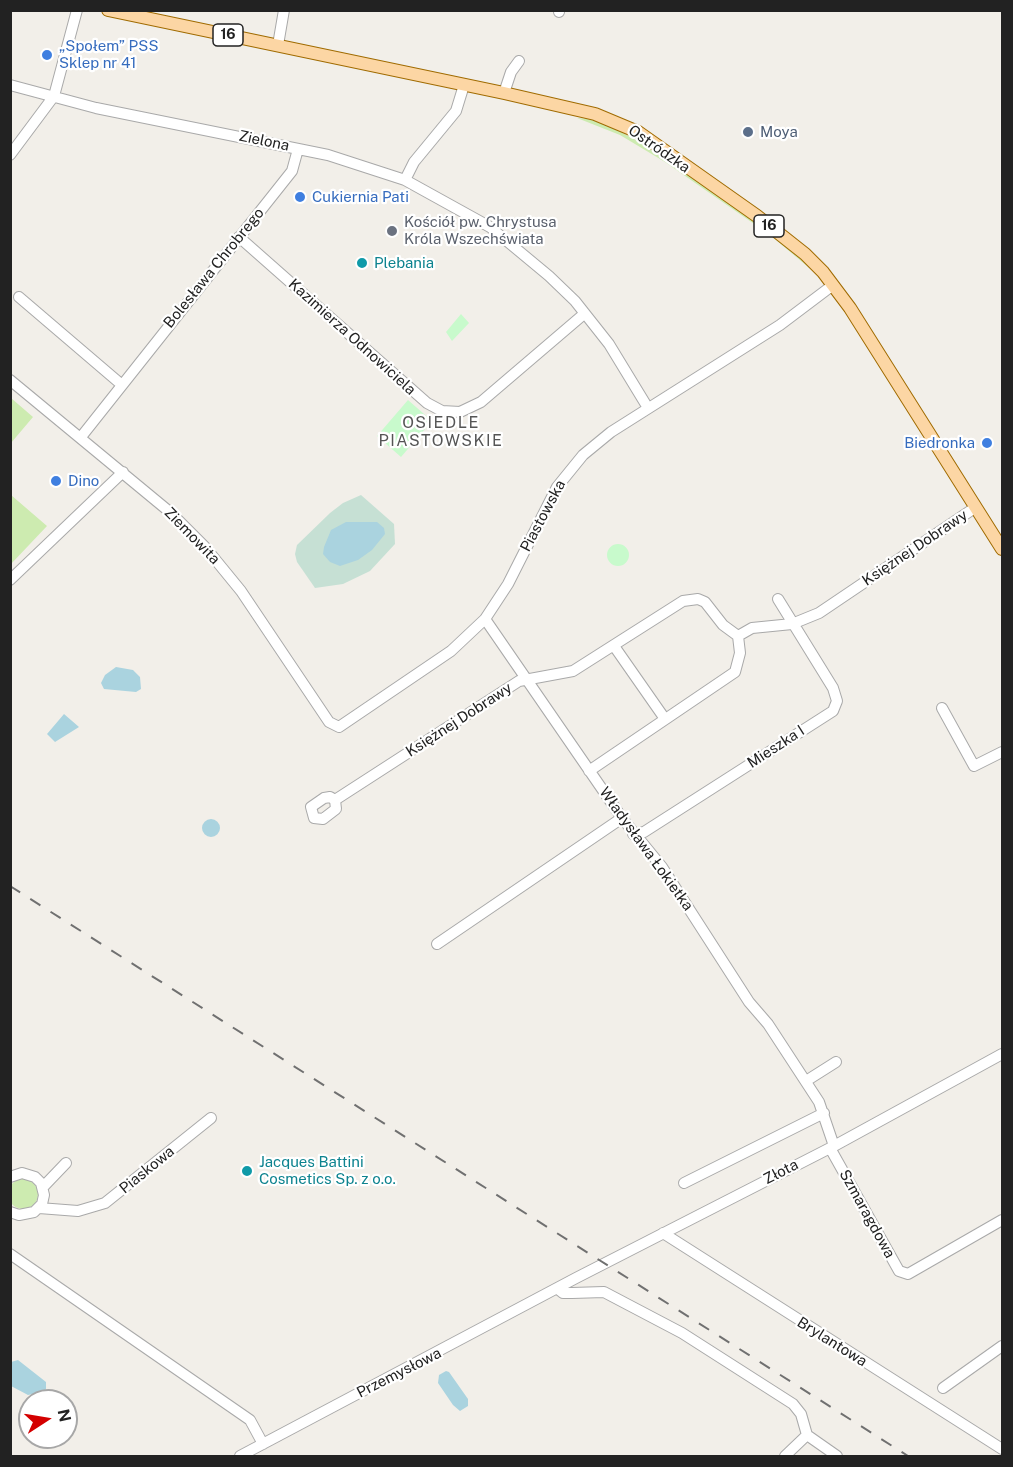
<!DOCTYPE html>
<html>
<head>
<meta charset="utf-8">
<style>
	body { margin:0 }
	#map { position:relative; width:1013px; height:1467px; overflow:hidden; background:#f2efe9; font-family:"Public Sans",sans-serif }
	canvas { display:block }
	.frame { position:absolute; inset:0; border:12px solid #222; pointer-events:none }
	.north { position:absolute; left:18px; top:1389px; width:60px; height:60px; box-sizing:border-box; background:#fff; border:2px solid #a7a7a7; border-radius:50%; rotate:78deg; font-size:16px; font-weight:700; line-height:24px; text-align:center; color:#222 }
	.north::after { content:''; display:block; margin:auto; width:21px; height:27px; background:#d40000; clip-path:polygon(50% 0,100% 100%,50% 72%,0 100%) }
</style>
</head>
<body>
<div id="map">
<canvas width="1013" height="1467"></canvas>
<div class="frame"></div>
<div class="north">N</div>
</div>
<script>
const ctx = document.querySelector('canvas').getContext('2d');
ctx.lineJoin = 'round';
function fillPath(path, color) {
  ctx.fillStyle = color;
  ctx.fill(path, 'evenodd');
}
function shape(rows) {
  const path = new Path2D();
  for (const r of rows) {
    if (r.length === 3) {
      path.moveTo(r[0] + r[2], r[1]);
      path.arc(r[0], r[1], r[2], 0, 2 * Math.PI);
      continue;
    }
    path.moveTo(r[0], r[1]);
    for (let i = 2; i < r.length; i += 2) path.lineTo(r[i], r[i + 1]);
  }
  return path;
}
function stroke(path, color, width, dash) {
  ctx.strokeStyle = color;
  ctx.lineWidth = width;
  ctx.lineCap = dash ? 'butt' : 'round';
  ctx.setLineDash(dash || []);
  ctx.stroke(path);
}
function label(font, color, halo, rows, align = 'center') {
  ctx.font = font + ' "Public Sans",sans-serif';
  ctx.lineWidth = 4.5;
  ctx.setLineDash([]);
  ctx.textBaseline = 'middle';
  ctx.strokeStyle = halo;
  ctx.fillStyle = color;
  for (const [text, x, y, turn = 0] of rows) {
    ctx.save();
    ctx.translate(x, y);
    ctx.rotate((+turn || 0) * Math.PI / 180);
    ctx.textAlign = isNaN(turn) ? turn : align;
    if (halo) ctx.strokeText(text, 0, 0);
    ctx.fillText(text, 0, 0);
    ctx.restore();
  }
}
fillPath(shape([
	[577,118,589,119,610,126,645,145,768,231,793,250,814,272,770,235,665,162,620,135],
	[11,398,33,417,11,443],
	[11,495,47,526,11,564],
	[23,1194,15]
]), '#cdebb0');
fillPath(shape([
	[361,495,394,524,395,544,370,571,343,584,315,588,297,562,295,554,297,545,330,513,343,503]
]), '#c6e0d4');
fillPath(shape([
	[461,314,469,323,452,341,446,332],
	[408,400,432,421,401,457,377,436],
	[618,555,11]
]), '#c8facc');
fillPath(shape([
	[346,522,377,522,384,528,385,534,372,550,358,560,340,566,330,562,323,554,324,547,331,530],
	[116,667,133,670,140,677,141,689,136,692,104,689,101,683,105,675],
	[64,714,79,727,55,742,47,734],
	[211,828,9],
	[18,1360,46,1382,46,1389,42,1392,28,1395,11,1386,11,1362],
	[446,1371,449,1372,468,1399,468,1406,460,1411,453,1405,438,1383,439,1375]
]), '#aad3df');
const minor = shape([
	[559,12,559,10],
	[278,45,284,10],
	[10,85,96,108,328,155,405,180,414,162,456,111,464,85],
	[504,93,511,72,519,61],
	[10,155,54,96,77,10],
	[405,180,490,227,549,276,575,301,609,344,648,408],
	[239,237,427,403,442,411,460,412,481,402,584,314],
	[19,297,122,385],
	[10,380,171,513,205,547,241,591,329,722,339,727,451,651,485,619,508,584,557,487,583,455,611,432,780,325,833,285],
	[81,437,292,171,298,149],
	[10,580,123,472],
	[485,619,622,818,662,867,749,1002,768,1024,819,1102,834,1146],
	[738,636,752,628,792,624,819,613,976,507],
	[614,646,665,719],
	[942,708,974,766,1002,752],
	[330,797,335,800,336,809,323,819,314,818,311,807,324,798,330,797],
	[335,800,519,681,573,671,683,601,698,599,705,602,723,625,738,636,740,653,735,672,589,771],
	[633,834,644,832,833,711,837,701,833,688,778,599],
	[437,944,622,818],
	[806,1081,836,1062],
	[830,1148,899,1271,908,1274,1002,1220],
	[10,1177,22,1173,35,1177,41,1183,44,1195,42,1204,34,1212,19,1215,10,1212],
	[684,1183,824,1113],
	[43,1187,66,1163],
	[39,1208,78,1211,105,1203,211,1118],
	[663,1233,1002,1449],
	[10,1254,250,1420,263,1444],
	[558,1289,563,1293,572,1293,604,1292,682,1333,793,1404,801,1414,807,1435,837,1456],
	[943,1388,1002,1346],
	[240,1456,576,1278,834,1146,1002,1054],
	[785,1456,807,1435]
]);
const major = shape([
	[108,10,504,93,595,114,638,132,757,216,805,254,823,272,850,308,1002,549]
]);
stroke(minor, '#a9a9a9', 12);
stroke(major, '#a06b00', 14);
stroke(minor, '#fff', 10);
stroke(major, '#fcd6a4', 12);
stroke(shape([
	[10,886,908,1456]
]), '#707070', 2, [12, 12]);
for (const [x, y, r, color] of [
	[47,55,6,"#3f7fe0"],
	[748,132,6,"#5c6f8a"],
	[300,197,6,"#3f7fe0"],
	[392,231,6,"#6b7280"],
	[362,263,6,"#0f9aa8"],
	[987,443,6,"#3f7fe0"],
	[56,481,6,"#3f7fe0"],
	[247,1171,6,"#0f9aa8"]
]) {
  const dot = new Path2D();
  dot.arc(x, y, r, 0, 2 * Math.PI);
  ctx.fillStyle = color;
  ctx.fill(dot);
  stroke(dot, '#fff', 2);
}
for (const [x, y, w] of [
	[228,35,30],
	[769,226,30]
]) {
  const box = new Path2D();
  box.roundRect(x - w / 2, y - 11, w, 22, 4.5);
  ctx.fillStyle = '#fff';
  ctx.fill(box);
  stroke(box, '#222', 1.5);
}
label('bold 14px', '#222', null, [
	["16",228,35],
	["16",769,226]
]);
label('15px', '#366cbe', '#fff', [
	["„Społem” PSS",59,46],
	["Sklep nr 41",59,63],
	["Cukiernia Pati",312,197],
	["Biedronka",975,443,"right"],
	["Dino",68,481]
], 'left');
label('15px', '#4e5e75', '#fff', [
	["Moya",760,132]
], 'left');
label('15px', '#222', '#fff', [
	["Zielona",264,141,12],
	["Ostródzka",659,149,35],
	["Bolesława Chrobrego",214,268,-51],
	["Kazimierza Odnowiciela",352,337,42],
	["Piastowska",543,516,-62],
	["Ziemowita",192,536,46],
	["Księżnej Dobrawy",915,548,-34],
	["Księżnej Dobrawy",459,720,-33],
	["Mieszka I",776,747,-33],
	["Władysława Łokietka",646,849,54],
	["Piaskowa",147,1170,-39],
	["Złota",781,1172,-27],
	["Szmaragdowa",867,1214,61],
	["Brylantowa",832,1342,32],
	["Przemysłowa",399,1373,-27]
]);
label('15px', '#5b616d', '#fff', [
	["Kościół pw. Chrystusa",404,222],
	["Króla Wszechświata",404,239]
], 'left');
label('15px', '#0d838f', '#fff', [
	["Plebania",374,263],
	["Jacques Battini",259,1162],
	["Cosmetics Sp. z o.o.",259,1179]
], 'left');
ctx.letterSpacing = '1.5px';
label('16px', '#555', '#fff', [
	["OSIEDLE",441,423],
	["PIASTOWSKIE",441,441]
]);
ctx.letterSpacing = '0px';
</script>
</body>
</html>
